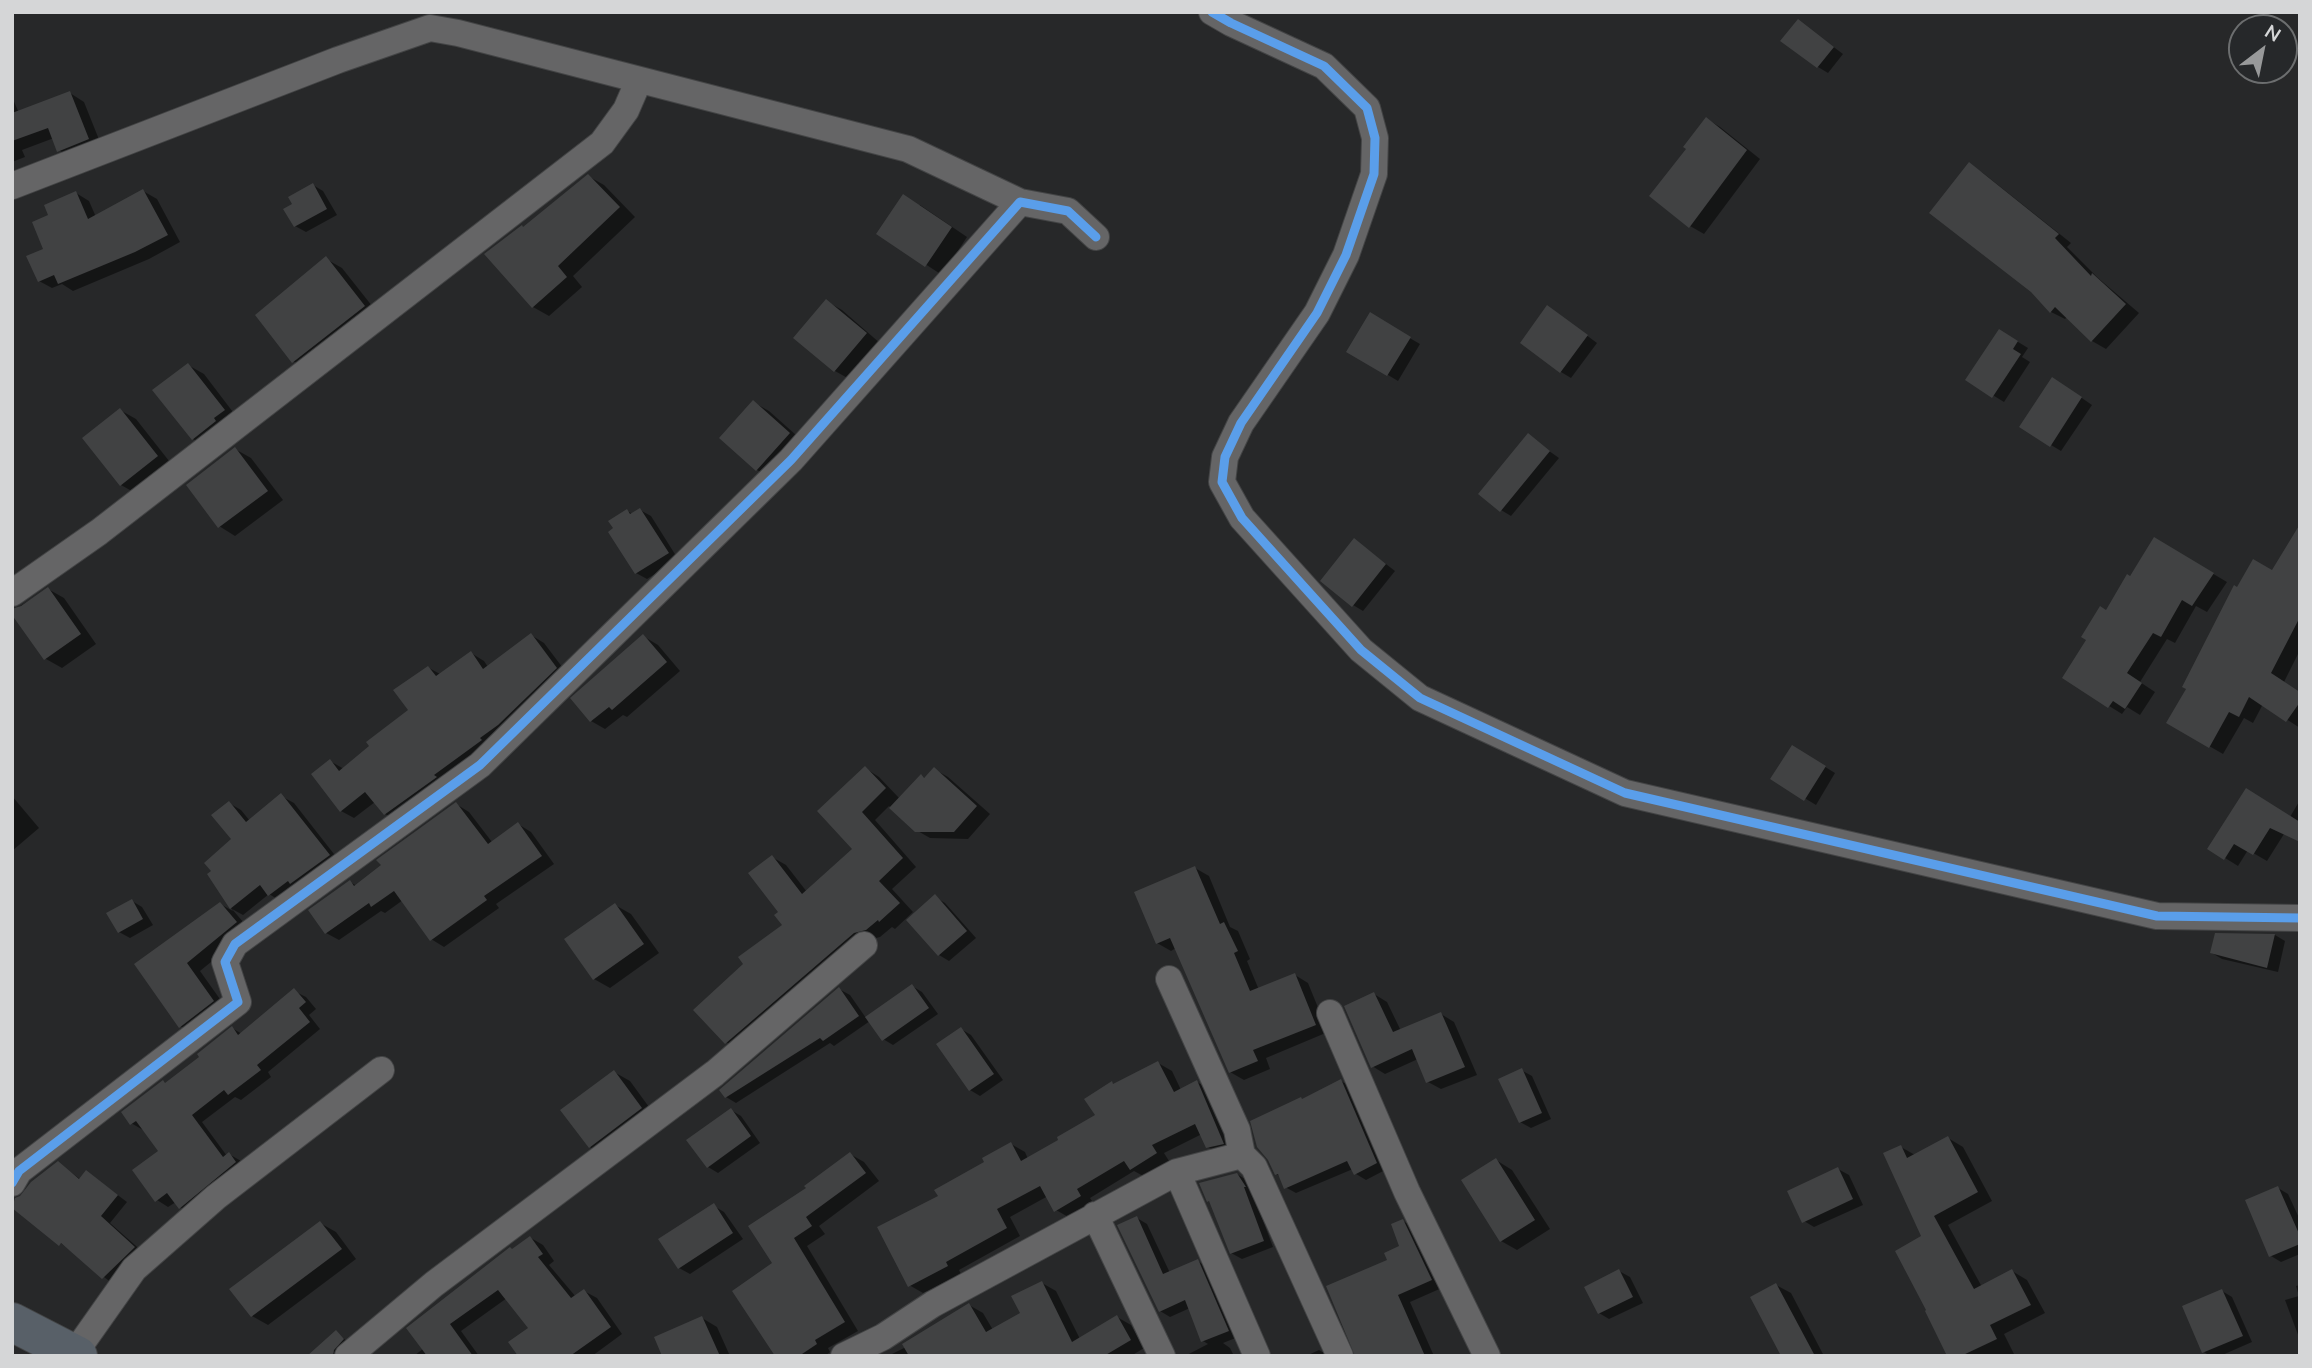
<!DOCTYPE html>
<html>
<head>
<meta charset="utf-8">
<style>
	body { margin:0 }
	#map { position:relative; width:2312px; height:1368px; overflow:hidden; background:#272829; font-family:Mulish,sans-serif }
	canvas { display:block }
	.frame { position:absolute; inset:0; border:14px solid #d5d6d7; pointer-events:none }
	.north { position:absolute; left:2228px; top:14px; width:70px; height:70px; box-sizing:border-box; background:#26282a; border:2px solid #6c6e6f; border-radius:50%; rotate:32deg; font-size:19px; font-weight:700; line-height:28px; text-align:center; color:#d5d6d7 }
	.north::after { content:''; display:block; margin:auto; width:24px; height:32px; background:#98999a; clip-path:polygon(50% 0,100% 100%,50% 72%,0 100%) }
</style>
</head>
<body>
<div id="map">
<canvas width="2312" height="1368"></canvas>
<div class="frame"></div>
<div class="north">N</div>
</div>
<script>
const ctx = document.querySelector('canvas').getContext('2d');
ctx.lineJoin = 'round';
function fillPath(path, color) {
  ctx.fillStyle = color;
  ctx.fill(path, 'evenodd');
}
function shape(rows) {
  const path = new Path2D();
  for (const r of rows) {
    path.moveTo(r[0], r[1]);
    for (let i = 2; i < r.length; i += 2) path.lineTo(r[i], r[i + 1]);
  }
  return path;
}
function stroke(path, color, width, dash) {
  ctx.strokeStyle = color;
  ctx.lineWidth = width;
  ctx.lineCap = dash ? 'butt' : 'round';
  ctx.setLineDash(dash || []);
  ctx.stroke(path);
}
fillPath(shape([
	[1799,21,1843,54,1828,73,1818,67],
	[70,93,84,102,102,147,73,159,59,150,54,138,22,150,25,157,12,162,12,97,19,113],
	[1707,119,1720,127,1760,159,1704,234,1690,226,1688,148],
	[1969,165,1983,173,2071,243,2067,247,2098,278,2139,313,2106,349,2092,341,2067,317,2065,319,2051,312],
	[588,176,604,185,635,217,573,276,582,287,549,316,533,307,525,228],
	[313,185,323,191,337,215,306,232,295,226,295,204],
	[143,191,157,199,180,242,149,259,73,291,62,284,52,288,39,281,50,216,76,193,89,201,96,217],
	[920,205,967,237,942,275,879,234],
	[326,259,342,268,380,316,309,371,293,361],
	[826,301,842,310,881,344,851,380,835,371],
	[1558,314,1597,343,1571,378,1561,372],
	[1370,315,1420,344,1398,381,1348,351],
	[2010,337,2028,348,2022,357,2030,362,2004,402,1968,380],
	[188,365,204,374,239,420,209,448,193,439],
	[2063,385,2092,405,2061,451,2051,445],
	[753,402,769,411,805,443,773,479,757,470],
	[120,410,136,419,173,466,137,494,121,485],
	[1528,436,1559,458,1511,516,1501,510],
	[235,449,251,458,283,500,235,536,219,526],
	[640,510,651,516,678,559,647,579,636,573,627,511,633,514],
	[2300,527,2300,650,2284,682,2300,692,2300,728,2263,704,2253,723,2244,718,2223,754,2169,723,2237,589,2273,572],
	[2154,539,2227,582,2207,612,2196,606,2175,643,2167,639,2140,682,2155,692,2140,715,2127,707,2122,714,2064,678],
	[1364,547,1395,571,1363,611,1353,605],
	[48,589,64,598,96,644,62,668,46,659,12,611],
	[531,635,544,643,569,676,399,822,385,814,375,802,354,818,341,811,330,761,344,769,410,711,429,668,440,674,471,653,484,661,488,667],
	[643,636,658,645,680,671,627,717,623,715,605,729,591,721],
	[1793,747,1835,773,1816,805,1773,779],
	[865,768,879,777,900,799,934,769,948,777,990,814,968,839,930,838,916,830,889,806,875,820,916,867,892,889,913,912,895,929,892,927,880,937,868,940,740,1050,726,1042,785,925,772,857,786,865,807,892,854,849],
	[12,796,39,828,12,851],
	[281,796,294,803,341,863,282,902,269,894,243,915,232,909,250,930,200,971,227,1009,194,1034,180,1026,136,964,220,904,233,911,210,875,233,840,229,803,241,810,250,821],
	[2300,800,2300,841,2284,834,2267,861,2248,850,2238,866,2209,848,2290,817],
	[456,804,469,812,492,842,518,824,531,832,554,864,496,904,499,908,444,947,431,939,403,900,385,913,381,911,339,940,326,933,350,882,357,886],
	[1195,868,1209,876,1230,927,1238,931,1250,959,1247,961,1259,990,1295,975,1308,983,1328,1032,1266,1058,1270,1069,1244,1080,1230,1072,1176,948,1171,951,1157,943],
	[935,897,945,903,976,938,949,961,939,955],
	[132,901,142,907,153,925,130,938,119,932],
	[615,905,631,914,659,953,610,988,594,979],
	[2216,934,2275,935,2285,941,2278,972,2222,959,2212,953],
	[912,986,922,992,938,1014,893,1045,883,1039,870,1021,834,1046,830,1043,736,1103,726,1097,839,989,850,995,866,1018],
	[294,991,306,997,316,1009,309,1015,320,1029,268,1072,271,1077,241,1100,235,1097,202,1122,227,1156,229,1154,241,1161,247,1169,192,1214,180,1207,176,1202,168,1207,157,1200,161,1151,143,1130,131,1123,163,1082,166,1084,201,1057,232,1028,242,1034],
	[1374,994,1387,1002,1401,1031,1441,1014,1454,1022,1477,1075,1441,1089,1428,1082,1418,1059,1385,1074,1372,1066],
	[961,1029,971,1035,1003,1080,980,1096,970,1090],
	[1158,1063,1172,1071,1181,1090,1197,1082,1211,1090,1236,1151,1222,1155,1208,1147,1202,1134,1164,1153,1169,1161,1145,1177,1134,1171,1090,1198,1094,1204,1070,1218,1056,1210,1048,1196,1010,1217,1020,1236,959,1270,961,1274,923,1293,909,1285,940,1197,1011,1144,1025,1152,1028,1159,1061,1140,1097,1115,1115,1085],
	[1521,1070,1532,1076,1551,1119,1531,1128,1520,1122],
	[614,1072,630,1081,657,1118,606,1156,590,1147],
	[1341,1081,1351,1087,1387,1169,1366,1180,1356,1174,1353,1169,1296,1193,1285,1187,1280,1176,1276,1174,1303,1101],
	[731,1110,741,1116,760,1143,718,1173,708,1167],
	[1948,1138,1963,1147,1992,1201,1948,1225,1982,1287,2012,1271,2027,1280,2045,1313,2004,1334,2015,1356,1949,1356,1923,1237,1901,1147,1915,1155],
	[850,1154,864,1162,879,1181,819,1226,825,1234,807,1246,858,1331,828,1348,830,1352,825,1356,777,1356,774,1264,808,1188],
	[1496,1160,1512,1170,1550,1229,1517,1250,1501,1241,1463,1181],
	[58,1163,80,1179,87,1172,127,1202,110,1223,144,1253,113,1284,12,1205],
	[1838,1169,1849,1175,1863,1205,1814,1227,1804,1221],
	[1237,1174,1248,1181,1273,1247,1242,1259,1231,1253,1212,1203,1209,1201],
	[2278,1188,2288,1194,2300,1220,2300,1254,2281,1262,2271,1256],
	[714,1206,724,1212,743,1239,690,1274,679,1268],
	[1137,1218,1147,1224,1170,1273,1197,1261,1208,1267,1238,1337,1223,1343,1230,1348,1234,1356,1185,1356,1208,1344,1203,1341,1190,1308,1170,1317,1160,1311],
	[1403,1221,1416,1229,1444,1287,1410,1302,1434,1356,1357,1356,1389,1261,1401,1247],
	[320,1223,336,1232,356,1259,268,1325,252,1316],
	[531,1238,543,1245,554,1261,549,1265,576,1297,584,1291,597,1298,622,1334,592,1356,520,1356,531,1328,507,1298,461,1331,479,1356,414,1356,424,1348,513,1251],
	[1619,1271,1630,1277,1643,1303,1609,1319,1599,1313],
	[1042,1283,1056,1291,1080,1339,1117,1317,1131,1325,1144,1348,1131,1356,888,1356,906,1347,969,1305,983,1313,993,1330,1022,1313],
	[1776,1285,1791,1293,1824,1356,1783,1356],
	[2300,1285,2300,1340,2285,1300,2299,1296,2296,1286],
	[2222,1291,2232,1297,2252,1342,2220,1356,2210,1356,2204,1352],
	[702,1318,717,1327,730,1356,664,1356],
	[336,1332,348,1342,338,1356,326,1356],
	[1319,1350,1329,1356,1306,1356]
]), '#0007');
fillPath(shape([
	[1798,19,1834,47,1817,68,1780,41],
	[70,91,89,139,57,152,48,128,12,141,12,113],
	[1706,117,1747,150,1689,228,1649,196,1686,149,1683,147],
	[1969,162,2059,234,2055,238,2091,276,2092,273,2126,304,2091,342,2055,307,2050,313,2031,292,1929,213],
	[588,174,620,207,558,266,567,277,532,308,484,254,522,225,523,227],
	[313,183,327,209,294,227,283,209,292,204,288,197],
	[143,189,168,235,135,252,58,284,54,275,38,282,26,256,43,249,32,222,48,215,44,205,76,191,88,219],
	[903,194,952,227,925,267,876,234],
	[326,256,365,306,292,363,255,315],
	[826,299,867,333,834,372,793,338],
	[1547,305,1588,335,1560,373,1520,343],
	[1370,312,1411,337,1387,376,1346,352],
	[1999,329,2018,341,2013,349,2021,354,1992,398,1965,380],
	[188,363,225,410,214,418,216,421,192,440,152,390],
	[2052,377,2082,397,2050,447,2019,427],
	[753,400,790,433,756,471,719,438],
	[120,408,158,456,120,486,82,438],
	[1528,433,1550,451,1500,512,1478,494],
	[235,447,268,491,218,528,186,485],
	[640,508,669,553,635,574,608,532,613,528,608,521,627,509,630,514],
	[2300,524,2300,617,2271,673,2300,692,2300,702,2286,722,2249,697,2239,717,2229,712,2209,748,2166,723,2186,689,2182,687,2234,585,2237,587,2253,559,2272,570],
	[2154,537,2214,573,2192,606,2182,600,2161,637,2153,633,2127,673,2142,683,2125,709,2113,701,2108,708,2062,678,2086,640,2081,637,2100,606,2106,610,2127,574,2130,576],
	[1354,538,1386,564,1352,607,1320,581],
	[48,587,81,634,44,660,12,615,12,609,21,606],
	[531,633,557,668,498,725,480,738,482,740,434,775,437,777,384,815,365,792,340,812,311,774,330,759,339,771,369,746,366,742,408,710,393,690,428,666,436,676,471,651,483,669],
	[643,634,667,662,612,710,609,707,590,722,570,698],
	[1792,745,1826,766,1804,801,1770,779],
	[865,766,886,788,862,812,903,858,879,881,900,903,879,922,878,920,866,930,854,933,725,1044,693,1010,743,964,738,957,782,925,774,915,778,912,748,873,772,855,802,894,852,849,817,811],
	[934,767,977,806,954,832,915,832,889,808,921,774,924,778],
	[2246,788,2300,822,2300,842,2270,828,2253,855,2234,844,2224,860,2207,849],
	[281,793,330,855,290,884,288,881,268,896,260,885,230,909,207,874,211,871,204,863,231,839,211,815,229,801,246,822],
	[456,802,488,844,518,822,542,856,484,896,487,900,430,941,394,891,371,907,369,903,325,934,308,910,350,880,354,886,381,865,376,860],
	[1195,866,1220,924,1224,922,1238,951,1234,953,1250,991,1295,973,1316,1025,1253,1050,1258,1061,1229,1073,1170,938,1156,944,1134,892],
	[935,894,967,931,938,956,906,920],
	[132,899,143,919,118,933,106,913],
	[220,902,237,922,187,963,214,1001,179,1028,134,964],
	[615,903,644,944,593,980,564,939],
	[2215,933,2275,934,2267,968,2210,953],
	[912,984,929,1008,882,1041,865,1017],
	[839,987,859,1016,823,1041,820,1038,725,1098,719,1090],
	[294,988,306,1002,299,1008,310,1022,257,1065,261,1070,228,1095,224,1090,192,1115,223,1157,229,1152,236,1162,179,1209,167,1193,155,1202,132,1170,158,1151,136,1121,130,1125,121,1112,163,1080,165,1083,199,1057,197,1054,232,1026,238,1035],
	[1374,992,1393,1032,1441,1012,1465,1067,1426,1083,1412,1049,1371,1068,1344,1006],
	[961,1027,994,1074,969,1091,936,1044],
	[1158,1061,1174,1092,1197,1080,1224,1144,1206,1148,1195,1124,1152,1145,1157,1153,1130,1170,1124,1161,1077,1189,1081,1196,1054,1212,1040,1186,997,1209,1007,1228,946,1262,948,1266,908,1287,877,1227,938,1196,934,1190,984,1162,982,1158,1011,1142,1021,1161,1058,1140,1057,1137,1095,1115,1084,1099,1112,1081,1113,1084],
	[1522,1068,1542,1113,1519,1123,1498,1079],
	[614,1070,642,1108,589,1148,560,1110],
	[1341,1079,1377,1163,1354,1175,1347,1161,1284,1189,1278,1174,1275,1175,1268,1160,1257,1147,1250,1121,1301,1097,1302,1099],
	[731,1108,751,1136,707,1168,686,1140],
	[1948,1136,1978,1192,1934,1216,1974,1289,2012,1269,2031,1305,1990,1325,1997,1339,1961,1356,1947,1356,1925,1311,1926,1310,1895,1251,1921,1236,1883,1153,1901,1145,1907,1158],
	[850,1152,866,1173,806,1217,812,1226,794,1238,845,1322,815,1340,817,1344,799,1356,775,1356,732,1291,772,1263,748,1226,806,1188,804,1186],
	[1496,1158,1535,1220,1500,1242,1461,1180],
	[58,1161,79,1179,86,1170,118,1195,101,1216,135,1247,102,1279,61,1243,59,1246,12,1208,15,1198,20,1196,31,1182],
	[1838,1167,1853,1199,1802,1223,1787,1191],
	[1237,1173,1246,1187,1244,1187,1264,1241,1230,1254,1209,1201,1207,1202,1199,1183],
	[2278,1186,2300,1236,2300,1244,2269,1257,2245,1200],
	[714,1203,733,1233,678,1269,658,1239],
	[1137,1216,1163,1274,1198,1259,1229,1331,1201,1342,1185,1300,1159,1312,1117,1225],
	[1403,1219,1432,1280,1398,1295,1425,1356,1355,1356,1326,1286,1387,1260,1384,1253,1399,1246,1391,1224],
	[320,1221,342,1249,251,1317,229,1289],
	[530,1236,543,1254,538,1257,571,1298,584,1289,611,1327,570,1356,518,1356,508,1342,528,1328,498,1290,450,1324,473,1356,427,1356,406,1328,510,1247,512,1249],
	[1619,1269,1633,1297,1598,1314,1584,1287],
	[1042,1281,1072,1342,1117,1315,1131,1340,1104,1356,909,1356,902,1344,969,1303,986,1332,1020,1313,1011,1296],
	[1776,1283,1815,1356,1781,1356,1750,1297],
	[2222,1289,2243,1336,2202,1353,2182,1306],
	[702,1316,720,1356,662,1356,654,1337],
	[336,1330,344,1339,334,1350,333,1356,307,1356]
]), '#414243');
const minor = shape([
	[1212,12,1231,23,1324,66,1367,108,1375,138,1374,174,1346,255,1317,313,1241,423,1225,457,1222,482,1242,518,1361,650,1420,698,1625,793,2157,916,2300,918],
	[12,186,338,60,430,28,458,33,908,149,1020,202],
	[12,593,99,532,602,143,626,110,639,80],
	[1169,979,1237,1130,1242,1155,1254,1167,1340,1356],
	[1330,1013,1407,1192,1487,1356],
	[1177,1172,1257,1356],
	[12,1183,19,1171,238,1002,225,962,235,944,480,765,791,460,1020,202,1068,211,1096,237],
	[1095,1215,1162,1356],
	[74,1354,134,1269,216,1197,381,1070],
	[348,1356,434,1284,715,1073,864,945],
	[844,1356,883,1337,933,1304,1177,1172,1242,1155]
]);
const trunk = shape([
	[12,1322,78,1356]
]);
stroke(minor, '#434445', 28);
stroke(trunk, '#434445', 40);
stroke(minor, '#656566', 26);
stroke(trunk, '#586068', 38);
stroke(shape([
	[1212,12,1231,23,1324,66,1367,108,1375,138,1374,174,1346,255,1317,313,1241,423,1225,457,1222,482,1242,518,1361,650,1420,698,1625,793,2157,916,2300,918],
	[12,1183,19,1171,238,1002,225,962,235,944,480,765,791,460,1020,202,1068,211,1096,237]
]), '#5a9eea', 9);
</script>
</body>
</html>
